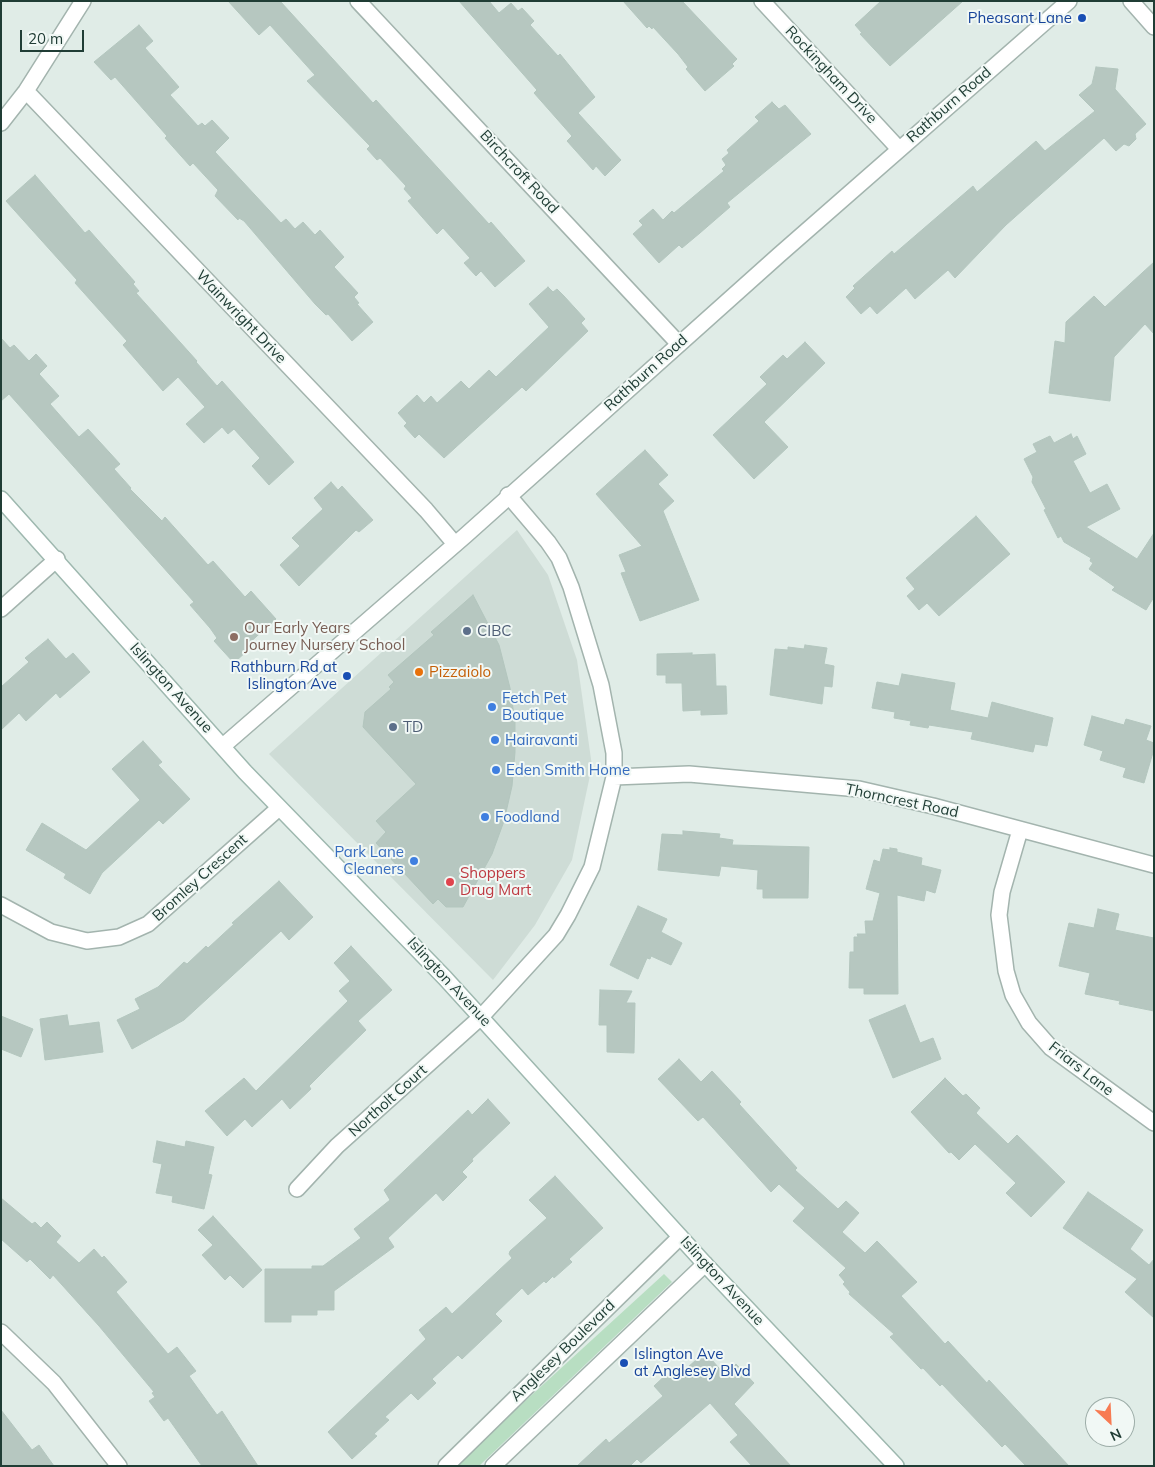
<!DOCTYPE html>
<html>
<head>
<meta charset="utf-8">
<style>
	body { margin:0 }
	#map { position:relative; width:1155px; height:1467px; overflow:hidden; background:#e0ece7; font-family:Mulish,sans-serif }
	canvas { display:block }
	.frame { position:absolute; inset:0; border:2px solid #203d35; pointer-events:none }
	.north { position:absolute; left:1085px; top:1397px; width:50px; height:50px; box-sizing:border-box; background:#f1f8f5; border:1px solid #9dada8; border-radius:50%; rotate:155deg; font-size:14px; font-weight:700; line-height:20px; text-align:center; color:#203d35 }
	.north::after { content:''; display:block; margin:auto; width:18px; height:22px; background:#f77b53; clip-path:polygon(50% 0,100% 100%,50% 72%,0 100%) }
	.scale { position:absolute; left:20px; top:30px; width:64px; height:22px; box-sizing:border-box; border:2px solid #203d35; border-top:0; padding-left:6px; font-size:15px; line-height:18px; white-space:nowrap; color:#203d35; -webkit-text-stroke:4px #f1f8f5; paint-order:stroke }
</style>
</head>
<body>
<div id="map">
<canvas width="1155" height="1467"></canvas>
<div class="frame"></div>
<div class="north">N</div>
<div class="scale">20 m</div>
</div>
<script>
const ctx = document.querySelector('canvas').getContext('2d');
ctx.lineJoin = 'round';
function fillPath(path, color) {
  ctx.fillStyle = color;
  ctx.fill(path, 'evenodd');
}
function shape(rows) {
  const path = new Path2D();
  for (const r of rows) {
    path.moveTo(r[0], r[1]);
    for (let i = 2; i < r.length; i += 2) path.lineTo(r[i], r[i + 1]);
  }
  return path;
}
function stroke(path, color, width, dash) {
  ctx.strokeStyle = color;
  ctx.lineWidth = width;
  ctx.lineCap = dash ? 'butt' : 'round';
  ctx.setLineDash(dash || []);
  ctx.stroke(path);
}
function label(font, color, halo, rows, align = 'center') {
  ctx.font = font + ' Mulish,sans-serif';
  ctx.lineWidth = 4;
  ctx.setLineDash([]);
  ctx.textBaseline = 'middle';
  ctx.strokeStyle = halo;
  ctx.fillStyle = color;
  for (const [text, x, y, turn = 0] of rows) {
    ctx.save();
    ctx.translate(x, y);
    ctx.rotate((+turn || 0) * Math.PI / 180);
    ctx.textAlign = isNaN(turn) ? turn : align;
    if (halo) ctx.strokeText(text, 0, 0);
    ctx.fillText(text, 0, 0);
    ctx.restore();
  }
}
fillPath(shape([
	[517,530,548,575,577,660,592,766,572,860,535,925,493,980,269,754]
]), '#cedcd6');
fillPath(shape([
	[664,1274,672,1282,479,1466,454,1466]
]), '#b8dec2');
const building = shape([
	[228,1,280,1,373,103,376,100,489,224,491,222,525,261,495,287,481,271,476,276,464,263,470,258,443,228,437,234,408,201,412,198,404,189,406,186,380,158,377,160,367,149,370,146,307,81,315,75,270,25,259,35,228,1],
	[459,1,489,1,499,13,511,3,518,11,522,8,534,21,530,25,558,56,560,54,595,97,578,113,621,160,605,176,596,166,593,170,567,141,572,136,534,93,537,90,459,1],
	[623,1,682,1,737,59,732,64,734,66,705,91,686,69,688,67,678,54,653,27,652,29,649,26,647,28,623,1],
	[881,1,963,1,890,66,860,34,862,33,855,25,881,1],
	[139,25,153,41,145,48,179,87,170,95,198,126,202,123,205,126,212,120,229,138,215,152,281,223,286,219,295,229,303,222,315,235,320,230,344,257,334,267,358,293,354,297,359,303,357,304,373,322,352,341,328,314,326,315,315,304,244,221,239,218,238,220,215,196,218,190,193,163,190,166,165,138,167,136,115,77,111,80,94,62,139,25],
	[1096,67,1118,69,1115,89,1146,124,1135,134,1136,139,1129,146,1124,144,1116,151,1104,138,1006,225,955,278,948,270,915,299,906,288,877,314,870,306,861,314,846,297,855,288,853,286,892,251,894,254,973,186,977,192,1036,141,1045,151,1095,111,1079,95,1092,84,1096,67],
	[772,102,779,109,785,105,811,134,727,203,730,207,700,233,682,248,679,245,659,263,633,234,643,225,639,221,653,209,663,220,672,211,674,213,724,171,722,169,726,165,722,159,729,153,727,150,759,121,755,117,772,102],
	[35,175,85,233,89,230,135,282,133,284,139,291,136,293,197,361,196,362,217,386,222,381,294,462,269,485,252,466,260,458,234,429,228,434,222,427,204,443,186,424,205,407,178,377,163,391,123,345,127,341,75,283,77,280,6,201,35,175],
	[1154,262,1154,334,1145,324,1114,357,1110,401,1049,393,1055,341,1065,343,1066,322,1094,296,1105,307,1154,262],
	[548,287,553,292,557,289,564,296,585,319,581,323,588,331,526,391,522,387,444,458,419,434,415,438,404,426,407,423,398,413,417,395,424,403,431,396,437,403,461,381,469,389,489,370,496,377,549,327,529,304,548,287],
	[1,338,10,348,14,345,29,361,36,354,47,366,39,374,59,396,50,404,79,437,88,429,120,464,114,469,131,488,130,489,162,521,165,517,208,565,213,561,245,597,251,591,276,619,247,645,250,648,234,663,214,641,217,638,210,628,190,605,194,602,106,503,9,394,1,401,1,338],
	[805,342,825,363,764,422,788,447,754,479,713,435,767,384,760,377,783,355,787,359,805,342],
	[1071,434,1073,439,1077,436,1086,454,1073,461,1090,493,1107,484,1120,509,1086,527,1137,559,1154,533,1154,597,1146,610,1112,590,1115,587,1089,569,1093,563,1090,561,1091,558,1064,542,1061,536,1058,538,1044,510,1046,509,1032,482,1033,477,1024,459,1037,452,1033,444,1050,436,1054,443,1071,434],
	[645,450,668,475,658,484,674,501,663,511,699,600,640,621,621,573,626,572,619,555,642,546,596,494,645,450],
	[331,482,338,490,342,486,373,520,359,532,356,530,299,586,280,565,300,546,292,538,323,509,314,498,331,482],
	[976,516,1010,554,939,616,927,603,919,610,907,596,915,589,906,578,976,516],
	[473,595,499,645,510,688,515,722,515,752,512,786,504,821,492,854,463,907,446,907,438,899,433,904,376,843,386,832,376,821,416,784,363,727,365,712,391,689,389,687,394,682,388,675,434,635,431,632,473,595],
	[48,639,66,659,73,653,90,672,60,698,56,693,26,721,19,713,1,730,1,687,29,662,25,658,48,639],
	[805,645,827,648,824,664,834,666,832,687,824,686,822,704,770,695,775,649,788,650,788,647,804,649,805,645],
	[692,653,692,655,715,654,716,686,726,686,727,714,701,715,701,710,683,711,682,683,666,683,666,675,657,675,657,654,692,653],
	[902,674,955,683,950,710,988,718,992,702,1053,718,1047,746,1035,744,1033,752,995,744,971,739,973,732,929,725,928,728,910,725,911,721,894,718,895,712,872,708,877,682,899,686,902,674],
	[1092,716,1124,725,1126,719,1151,726,1146,740,1154,743,1154,749,1144,783,1123,777,1126,768,1100,760,1103,751,1084,745,1092,716],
	[143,741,162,762,158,765,190,799,163,824,159,820,102,873,90,894,64,878,66,874,26,850,42,823,86,850,140,800,112,769,143,741],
	[683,831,720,834,719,838,733,840,732,845,809,847,808,898,763,898,763,889,757,889,758,870,721,866,719,876,658,870,662,834,683,835,683,831],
	[890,848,897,849,897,852,922,858,921,865,941,870,935,893,926,890,924,901,897,895,898,994,864,994,864,988,849,988,850,952,854,952,854,937,858,937,857,934,866,934,865,921,873,921,880,893,866,889,874,860,880,862,883,849,890,850,890,848],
	[279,881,313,917,289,940,281,931,184,1020,132,1049,117,1020,140,1009,135,999,158,987,184,962,187,964,206,946,208,948,234,924,232,923,279,881],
	[638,906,667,919,661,932,682,943,671,965,651,956,650,959,647,958,638,979,610,965,638,906],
	[1098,909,1119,914,1115,930,1154,938,1154,1011,1119,1004,1120,1001,1085,994,1090,973,1059,966,1069,923,1094,928,1098,909],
	[351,946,392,990,358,1021,366,1030,324,1071,309,1086,311,1089,290,1109,282,1099,252,1127,245,1119,227,1136,205,1111,244,1078,256,1091,348,1001,339,991,350,981,334,963,351,946],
	[600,990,632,991,626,1003,635,1003,634,1053,607,1052,607,1025,599,1025,600,990],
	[905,1005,920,1043,933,1038,941,1059,893,1078,869,1020,905,1005],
	[67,1015,69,1026,99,1022,103,1052,45,1060,40,1019,67,1015],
	[1,1016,33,1029,21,1057,1,1049,1,1016],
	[679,1059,701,1082,712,1071,741,1102,739,1104,797,1168,795,1170,838,1209,846,1201,859,1213,842,1232,865,1253,877,1241,917,1282,901,1296,945,1344,948,1341,987,1383,989,1380,1069,1466,1026,1466,1005,1444,1002,1447,942,1384,940,1386,923,1368,921,1369,890,1337,894,1334,849,1294,850,1292,843,1284,845,1282,839,1275,846,1268,793,1221,805,1208,779,1184,771,1192,703,1117,698,1121,658,1079,679,1059],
	[945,1078,963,1096,966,1094,980,1108,976,1113,1008,1144,1017,1135,1065,1182,1031,1217,1006,1193,1016,1183,975,1144,959,1160,951,1152,949,1153,911,1112,945,1078],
	[488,1099,510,1123,472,1159,473,1161,462,1172,467,1177,443,1201,436,1193,388,1238,394,1247,334,1291,334,1310,317,1310,317,1315,291,1315,291,1322,265,1322,265,1269,312,1269,312,1266,323,1266,361,1238,354,1229,390,1200,384,1190,468,1110,472,1115,488,1099],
	[157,1141,185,1147,186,1141,214,1147,208,1174,212,1175,204,1209,172,1202,173,1196,156,1193,162,1164,153,1162,157,1141],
	[555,1176,603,1228,569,1259,572,1262,554,1278,553,1276,546,1283,544,1281,528,1295,522,1288,495,1314,502,1321,462,1359,458,1355,432,1379,436,1383,418,1400,411,1393,385,1417,389,1420,374,1434,377,1436,352,1459,328,1432,426,1339,419,1330,446,1307,452,1314,512,1258,509,1254,510,1251,547,1218,529,1200,555,1176],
	[1088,1192,1143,1230,1130,1249,1149,1265,1154,1259,1154,1318,1125,1292,1137,1279,1063,1228,1088,1192],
	[1,1198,32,1224,35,1222,41,1228,47,1222,61,1236,56,1242,79,1263,94,1249,102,1258,104,1256,127,1282,116,1292,168,1354,177,1347,196,1371,189,1376,217,1415,222,1411,258,1466,202,1466,168,1418,164,1421,149,1401,155,1397,152,1393,154,1392,99,1326,53,1275,50,1279,30,1259,27,1262,1,1239,1,1198],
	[213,1216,262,1270,243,1288,230,1275,225,1280,202,1255,213,1245,198,1230,213,1216],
	[705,1352,725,1375,736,1364,754,1383,734,1404,791,1466,752,1466,730,1442,738,1435,710,1403,641,1463,637,1459,630,1466,577,1466,606,1439,609,1443,663,1396,654,1386,671,1370,678,1376,705,1352],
	[1,1410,32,1450,39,1445,54,1466,1,1466,1,1410]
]);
fillPath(building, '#b6c7c0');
stroke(building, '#b3c6be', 1);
const minor = shape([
	[358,1,679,344],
	[762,1,899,149],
	[1131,1,1154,27],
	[26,91,426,510,455,544],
	[1,123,26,91,83,1],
	[1,609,57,559],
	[614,777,689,774,859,789,933,806,1154,865],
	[1020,830,1002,892,999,915,1006,971,1013,995,1029,1023,1051,1048,1154,1123],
	[1,905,51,932,87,941,119,937,148,924,279,808],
	[297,1189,337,1146,481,1017,514,981,556,935,568,915,592,867,614,777,614,753,601,685,571,587,559,558,548,542,508,495],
	[1,1332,54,1383,119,1466]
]);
const tertiary = shape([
	[223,746,466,535,779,255,1069,1],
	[446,1466,680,1237],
	[493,1466,705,1264]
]);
const secondary = shape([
	[1,499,245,772,445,978,705,1264,896,1466]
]);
stroke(minor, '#a3b4ae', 18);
stroke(tertiary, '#a3b4ae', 18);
stroke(secondary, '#9eb8af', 18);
stroke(minor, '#fff', 15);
stroke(tertiary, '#fff', 15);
stroke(secondary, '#fff', 15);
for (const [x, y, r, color] of [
	[1082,18,5,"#1a4fb4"],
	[467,631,5,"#5c6f8a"],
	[234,637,5,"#8d6e63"],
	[419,672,5,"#e8710a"],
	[347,676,5,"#1a4fb4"],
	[492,707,5,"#3f7fe0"],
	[393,727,5,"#5c6f8a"],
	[495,740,5,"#3f7fe0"],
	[496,770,5,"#3f7fe0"],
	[485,817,5,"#3f7fe0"],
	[414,861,5,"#3f7fe0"],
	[450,882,5,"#e0444e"],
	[624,1363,5,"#1a4fb4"]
]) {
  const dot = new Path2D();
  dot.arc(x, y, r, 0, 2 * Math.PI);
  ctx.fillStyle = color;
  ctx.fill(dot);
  stroke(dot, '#f1f8f5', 2);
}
label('15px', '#164399', '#f1f8f5', [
	["Pheasant Lane",1072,18],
	["Rathburn Rd at",337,667],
	["Islington Ave",337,684],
	["Islington Ave",634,1354,"left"],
	["at Anglesey Blvd",634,1371,"left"]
], 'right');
label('15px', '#203d35', '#f1f8f5', [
	["Rockingham Drive",831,75,47],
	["Rathburn Road",949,105,-41],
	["Birchcroft Road",519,172,47],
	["Wainwright Drive",241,317,46],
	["Rathburn Road",646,373,-42],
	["Islington Avenue",171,688,48],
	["Thorncrest Road",902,801,12],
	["Bromley Crescent",200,878,-42],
	["Islington Avenue",449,982,47],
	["Friars Lane",1081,1069,38],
	["Northolt Court",388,1101,-42],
	["Islington Avenue",722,1281,47],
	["Anglesey Boulevard",563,1351,-44]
]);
label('15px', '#785e54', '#f1f8f5', [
	["Our Early Years",244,628],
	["Journey Nursery School",244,645]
], 'left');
label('15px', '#4e5e75', '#f1f8f5', [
	["CIBC",477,631],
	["TD",403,727]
], 'left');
label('15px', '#c56008', '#f1f8f5', [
	["Pizzaiolo",429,672]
], 'left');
label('15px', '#366cbe', '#f1f8f5', [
	["Fetch Pet",502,698],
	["Boutique",502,715],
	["Hairavanti",505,740],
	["Eden Smith Home",506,770],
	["Foodland",495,817],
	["Park Lane",404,852,"right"],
	["Cleaners",404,869,"right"]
], 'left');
label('15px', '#be3a42', '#f1f8f5', [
	["Shoppers",460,873],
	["Drug Mart",460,890]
], 'left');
</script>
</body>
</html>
